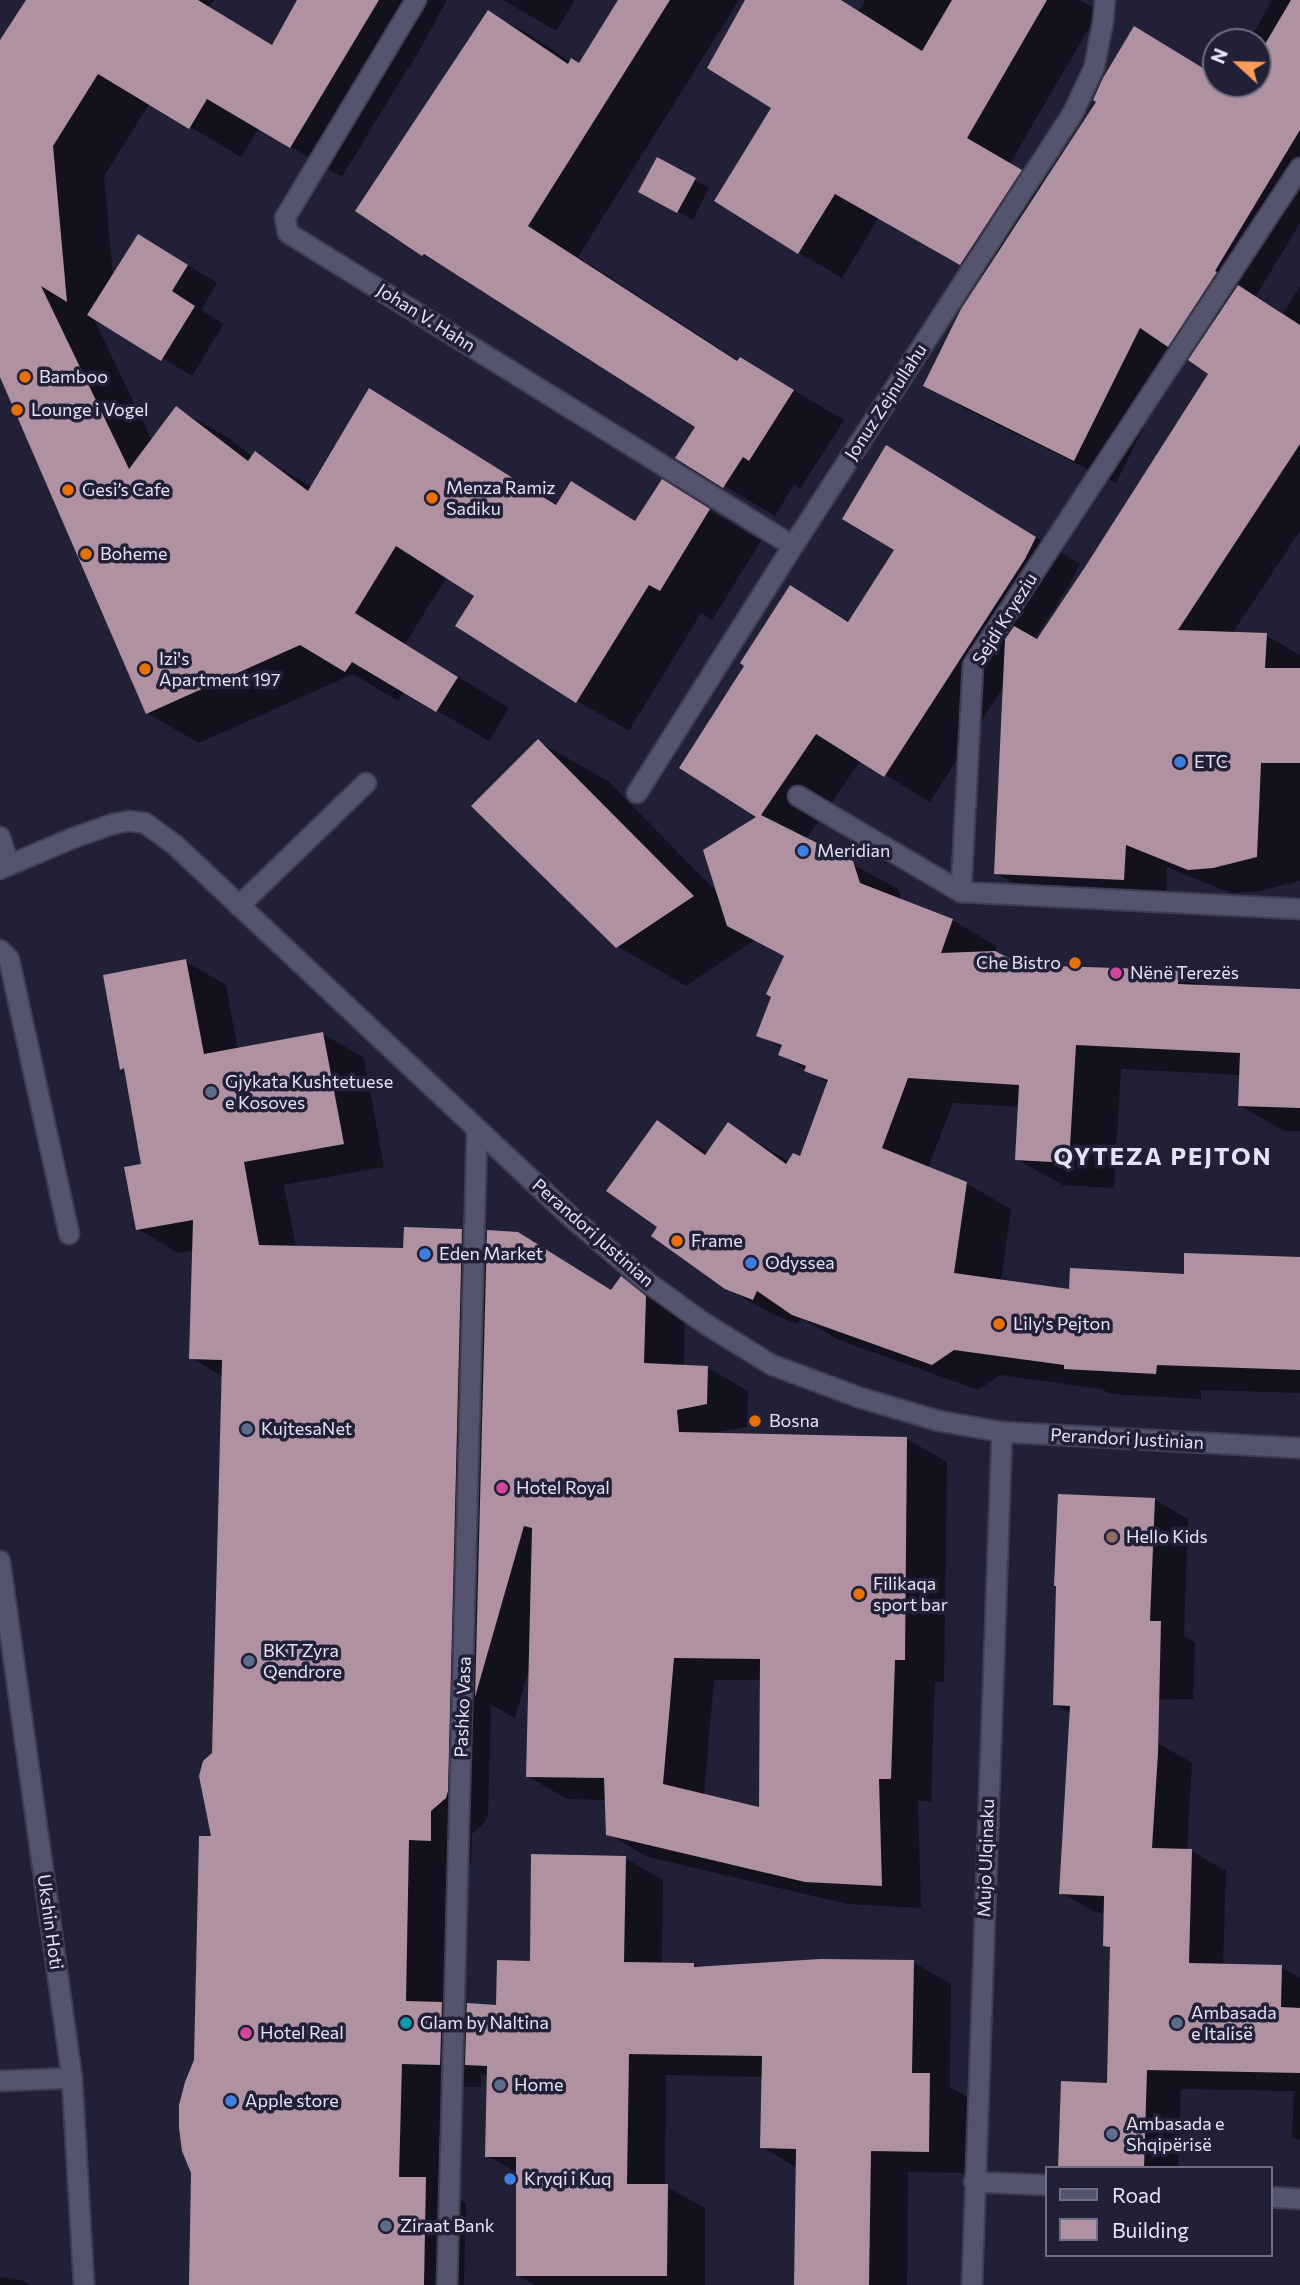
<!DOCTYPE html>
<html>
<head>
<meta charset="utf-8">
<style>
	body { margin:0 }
	#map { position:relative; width:1300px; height:2285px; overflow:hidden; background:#222037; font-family:Commissioner,sans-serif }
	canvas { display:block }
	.legend { position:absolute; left:1045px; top:2166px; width:228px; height:91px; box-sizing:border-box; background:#222037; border:2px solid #706e83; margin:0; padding:9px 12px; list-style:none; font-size:21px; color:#e5e4f4 }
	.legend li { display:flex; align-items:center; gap:14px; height:35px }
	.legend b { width:35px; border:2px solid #706e83 }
	.north { position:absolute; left:1202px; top:28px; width:70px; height:70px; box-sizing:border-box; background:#222037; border:2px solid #706e83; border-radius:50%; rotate:292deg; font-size:19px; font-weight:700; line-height:28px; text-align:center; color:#e5e4f4 }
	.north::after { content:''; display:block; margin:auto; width:24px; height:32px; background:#fd9c56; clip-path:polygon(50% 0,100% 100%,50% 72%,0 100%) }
</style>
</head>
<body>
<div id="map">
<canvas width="1300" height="2285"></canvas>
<ul class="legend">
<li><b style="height:9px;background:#55546f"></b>Road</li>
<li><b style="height:19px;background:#af91a2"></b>Building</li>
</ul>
<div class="north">N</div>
</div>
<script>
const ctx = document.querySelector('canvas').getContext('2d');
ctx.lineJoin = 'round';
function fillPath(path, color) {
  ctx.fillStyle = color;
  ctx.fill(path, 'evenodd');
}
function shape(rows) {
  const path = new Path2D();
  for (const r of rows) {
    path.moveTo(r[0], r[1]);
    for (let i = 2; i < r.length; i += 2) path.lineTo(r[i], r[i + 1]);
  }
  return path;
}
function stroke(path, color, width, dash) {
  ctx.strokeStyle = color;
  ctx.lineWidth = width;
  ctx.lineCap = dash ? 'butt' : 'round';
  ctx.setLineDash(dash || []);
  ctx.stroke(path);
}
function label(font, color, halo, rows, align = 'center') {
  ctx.font = font + ' Commissioner,sans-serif';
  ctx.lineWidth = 7;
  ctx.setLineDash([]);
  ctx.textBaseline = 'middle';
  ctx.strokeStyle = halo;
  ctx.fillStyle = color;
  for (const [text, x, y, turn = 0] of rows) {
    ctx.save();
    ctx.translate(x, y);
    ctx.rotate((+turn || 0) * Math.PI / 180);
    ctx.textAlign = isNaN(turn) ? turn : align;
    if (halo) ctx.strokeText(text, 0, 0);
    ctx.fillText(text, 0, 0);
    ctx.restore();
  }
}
fillPath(shape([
	[28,0,214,0,209,7,274,46,299,0,447,0,409,69,408,68,342,177,259,128,241,157,150,103,104,176,113,276,168,253,217,283,201,310,224,324,192,376,92,315,152,441,177,409,229,438,253,457,255,454,312,487,370,391,558,505,572,484,637,522,662,482,761,541,712,620,701,613,629,731,577,701,477,595,447,577,405,644,509,708,489,741,404,691,398,701,353,674,199,743,147,713,0,373,0,44],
	[503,0,575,0,556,31],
	[620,0,739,0,578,257,739,361,740,359,844,420,800,489,794,485,775,516,677,458,698,426,474,284,423,255,357,210,489,12,540,41,571,63,580,65],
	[747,0,841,0,859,11,865,0,1080,0,1099,11,1009,165,1044,185,1216,76,1216,84,1258,84,1258,42,1248,42,1272,1,1270,0,1300,0,1300,223,1256,296,1283,313,1300,286,1300,531,1232,634,1266,635,1300,655,1300,881,1255,892,1231,893,1167,867,1166,903,1038,897,996,873,1004,686,930,802,861,760,806,839,898,889,902,901,952,920,997,946,994,953,1022,966,1178,972,1205,987,1300,991,1300,1131,1284,1131,1239,1105,1241,1075,1121,1069,1114,1188,1062,1185,1017,1159,1020,1107,953,1103,928,1168,966,1183,1011,1209,1001,1282,1071,1291,1300,1259,1300,1393,1201,1390,1201,1399,1111,1394,1101,1389,1000,1375,978,1390,839,1340,801,1318,798,1324,772,1314,726,1288,659,1227,657,1122,708,1153,728,1124,789,1162,801,1158,829,1083,780,1054,782,1048,758,1035,786,957,755,940,686,986,617,946,539,742,608,781,718,893,760,817,747,665,791,587,850,622,896,550,931,473,1080,564,1069,585,1034,640,1037,641,1211,373,1181,352,1116,483,966,409,925,385,984,277,879,217,842,278,799,253,774,107],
	[658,159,709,188,693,220,655,199],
	[185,961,226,985,238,1050,323,1034,364,1058,384,1167,284,1185,296,1247,405,1249,462,1230,488,1246,517,1233,613,1291,622,1278,662,1301,685,1321,684,1367,708,1368,748,1391,747,1427,712,1433,907,1439,947,1462,944,1682,935,1682,931,1801,918,1801,921,1908,847,1904,648,1857,608,1834,606,1800,567,1799,527,1776,529,1669,515,1718,491,1705,488,1815,486,1821,472,1834,471,1863,450,1863,446,2007,468,2019,498,2006,531,1962,625,1858,663,1880,662,1964,694,1964,701,1968,913,1962,951,1984,950,2087,968,2097,966,2173,908,2172,907,2285,796,2285,797,2168,762,2147,763,2077,666,2075,665,2186,705,2208,705,2285,535,2285,518,2275,518,2173,487,2156,488,2077,481,2073,481,2087,442,2087,439,2187,466,2203,464,2285,191,2285,196,2061,213,1838,224,1377,191,1358,194,1250,178,1253,138,1229,143,1165,126,1071,122,1068],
	[714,1680,762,1680,760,1809,704,1796],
	[1154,1499,1188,1519,1184,1636,1195,1642,1193,1699,1144,1700,1158,1743,1192,1763,1187,1851,1192,1851,1226,1871,1223,1966,1281,1967,1300,1978,1300,2141,1292,2136,1294,2091,1181,2089,1178,2168,1059,2168,1109,2085,1112,1950,1105,1945,1106,1913,1095,1912,1061,1893,1072,1714,1054,1704],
	[0,2277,21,2280,30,2285,0,2285]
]), '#0007');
fillPath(shape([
	[26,0,198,0,272,45,297,0,379,0,290,148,207,99,189,129,98,74,53,146,67,302,41,286,129,469,176,406,248,461,255,451,308,491,369,388,556,505,571,481,635,521,662,479,710,509,660,591,649,585,576,703,455,626,474,596,396,546,355,613,458,677,436,712,352,662,345,672,300,645,146,714,0,377,0,40],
	[618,0,670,0,528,226,737,361,740,357,794,390,749,461,743,457,723,488,675,458,695,427,424,254,422,256,355,211,488,10,568,64,571,58,579,63],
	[745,0,841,0,922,51,952,0,1047,0,967,138,1022,170,960,265,835,194,798,254,714,201,771,108,707,68],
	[1291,0,1300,0,1300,130,1215,271,1217,272,1168,347,1140,328,1074,461,923,386,961,309,1096,102,1093,100,1103,78,1134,26,1216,76,1216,84,1230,84,1239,89,1242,84,1258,84,1258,56],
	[657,157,696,178,677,213,638,192],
	[138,234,188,265,172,291,195,306,161,361,87,315],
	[1238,285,1300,325,1300,444,1178,630,1267,633,1265,668,1300,668,1300,763,1261,763,1257,857,1213,868,1188,870,1126,845,1124,880,994,874,1005,639,1014,626,1037,639,1085,567,1208,374,1188,360],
	[886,445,1036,537,1025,559,884,777,816,734,761,815,853,861,860,883,953,919,941,953,995,951,1022,965,1179,970,1178,984,1300,989,1300,1108,1238,1106,1240,1053,1076,1045,1069,1163,1015,1160,1019,1085,908,1078,882,1148,967,1182,954,1273,1069,1289,1070,1268,1184,1274,1184,1253,1300,1257,1300,1370,1157,1365,1156,1374,1064,1369,1064,1365,954,1350,932,1365,792,1315,757,1291,753,1300,725,1289,651,1236,657,1227,606,1191,657,1120,705,1155,728,1122,786,1164,793,1153,800,1156,828,1080,804,1071,806,1066,778,1055,782,1045,756,1036,771,997,766,994,784,956,727,926,703,850,756,817,679,768,744,666,740,663,790,585,848,622,894,550,842,519],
	[538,739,694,896,616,948,471,806],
	[186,959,204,1054,323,1032,344,1144,244,1162,259,1245,403,1248,404,1227,462,1229,448,1791,446,1798,431,1811,431,1841,409,1840,406,2001,442,2002,440,2065,402,2064,399,2177,426,2177,424,2285,189,2285,191,2173,182,2151,179,2128,179,2105,185,2082,194,2060,199,1836,211,1836,199,1776,203,1761,212,1753,222,1360,189,1359,193,1220,136,1230,124,1167,141,1164,124,1068,120,1070,103,975],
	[487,1230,518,1232,611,1290,621,1276,646,1296,644,1363,708,1366,707,1404,677,1410,679,1432,907,1437,905,1660,895,1660,891,1779,879,1779,882,1886,805,1882,606,1835,604,1778,526,1777,532,1528,524,1526,475,1697],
	[674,1658,760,1659,759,1807,663,1784],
	[1058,1494,1155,1498,1150,1621,1161,1621,1158,1753,1152,1848,1192,1849,1189,1963,1282,1965,1281,2007,1300,2008,1300,2073,1147,2070,1144,2168,1058,2168,1061,2081,1107,2083,1110,1947,1103,1946,1104,1896,1059,1894,1070,1706,1053,1705,1056,1586,1054,1586],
	[531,1854,626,1856,624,1962,694,1963,694,1967,820,1959,914,1960,912,2073,930,2073,929,2152,871,2151,869,2285,794,2285,796,2149,760,2148,762,2056,629,2054,627,2184,668,2184,667,2276,516,2276,516,2157,485,2157,487,2066,465,2065,467,2003,496,2005,497,1960,530,1961]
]), '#af91a2');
const service = shape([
	[798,796,961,892,973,665,1300,168],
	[0,837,9,865],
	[239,906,366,783],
	[0,950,9,959,69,1234],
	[0,2081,72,2078]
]);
const minor = shape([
	[416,0,285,218,288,233,793,546],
	[637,793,793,546,1073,113,1094,68,1103,22,1105,0],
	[0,869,73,838,113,824,129,821,145,823,175,845,572,1218,647,1282,704,1323,772,1365,861,1398,939,1421,1002,1432,1300,1448],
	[961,892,1300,909],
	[974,2182,1046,2185],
	[1270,2197,1300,2199],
	[447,2285,477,1129],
	[972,2285,1002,1432]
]);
const secondary = shape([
	[0,1561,72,2078,84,2285]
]);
stroke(service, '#403e51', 23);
stroke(minor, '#403e51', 23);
stroke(secondary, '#403e51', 23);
stroke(service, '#55546f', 19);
stroke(minor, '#55546f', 19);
stroke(secondary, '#55546f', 19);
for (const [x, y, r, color] of [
	[25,377,7,"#e8710a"],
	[17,410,7,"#e8710a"],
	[68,490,7,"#e8710a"],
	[432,498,7,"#e8710a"],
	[86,554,7,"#e8710a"],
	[145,669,7,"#e8710a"],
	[1180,762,7,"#3f7fe0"],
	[803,851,7,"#3f7fe0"],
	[1075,963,7,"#e8710a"],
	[1116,973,7,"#d1479c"],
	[211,1092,7,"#5c6f8a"],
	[677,1241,7,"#e8710a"],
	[425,1254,7,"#3f7fe0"],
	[751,1263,7,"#3f7fe0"],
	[999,1324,7,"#e8710a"],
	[755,1421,7,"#e8710a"],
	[247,1429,7,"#5c6f8a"],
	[502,1488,7,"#d1479c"],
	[1112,1537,7,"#8d6e63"],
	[859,1594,7,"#e8710a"],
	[249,1661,7,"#5c6f8a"],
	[406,2023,7,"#0f9aa8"],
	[1177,2023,7,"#5c6f8a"],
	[246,2033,7,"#d1479c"],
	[500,2085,7,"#5c6f8a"],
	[231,2101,7,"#3f7fe0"],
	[1112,2134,7,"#5c6f8a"],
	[510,2179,7,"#3f7fe0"],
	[386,2226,7,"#5c6f8a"]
]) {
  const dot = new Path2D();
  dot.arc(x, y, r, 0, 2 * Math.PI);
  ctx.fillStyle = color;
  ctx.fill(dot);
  stroke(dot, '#222037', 2.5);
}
label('18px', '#e5e4f4', '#222037', [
	["Johan V. Hahn",426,318,32],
	["Jonuz Zejnullahu",886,402,-57],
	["Sejdi Kryeziu",1005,619,-58],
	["Perandori Justinian",593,1233,41],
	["Perandori Justinian",1127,1439,3],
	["Pashko Vasa",463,1707,-88],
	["Mujo Ulqinaku",986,1858,-88],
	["Ukshin Hoti",50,1922,82]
]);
label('18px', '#e5e4f4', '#222037', [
	["Bamboo",39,377],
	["Lounge i Vogel",31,410],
	["Menza Ramiz",446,488],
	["Sadiku",446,509],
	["Gesi’s Cafe",82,490],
	["Boheme",100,554],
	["Izi's",159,659],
	["Apartment 197",159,680],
	["ETC",1194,762],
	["Meridian",817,851],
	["Che Bistro",1061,963,"right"],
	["Nënë Terezës",1130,973],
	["Gjykata Kushtetuese",225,1082],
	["e Kosoves",225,1103],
	["Frame",691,1241],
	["Eden Market",439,1254],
	["Odyssea",765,1263],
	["Lily's Pejton",1013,1324],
	["Bosna",769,1421],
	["KujtesaNet",261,1429],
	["Hotel Royal",516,1488],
	["Hello Kids",1126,1537],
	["Filikaqa",873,1584],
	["sport bar",873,1605],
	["BKT Zyra",263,1651],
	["Qendrore",263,1672],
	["Ambasada",1191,2013],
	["e Italisë",1191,2034],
	["Glam by Naltina",420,2023],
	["Hotel Real",260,2033],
	["Home",514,2085],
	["Apple store",245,2101],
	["Ambasada e",1126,2124],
	["Shqipërisë",1126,2145],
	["Kryqi i Kuq",524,2179],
	["Ziraat Bank",400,2226]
], 'left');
ctx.letterSpacing = '2px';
label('bold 24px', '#e5e4f4', '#222037', [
	["QYTEZA PEJTON",1163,1157]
]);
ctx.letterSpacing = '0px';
</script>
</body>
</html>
